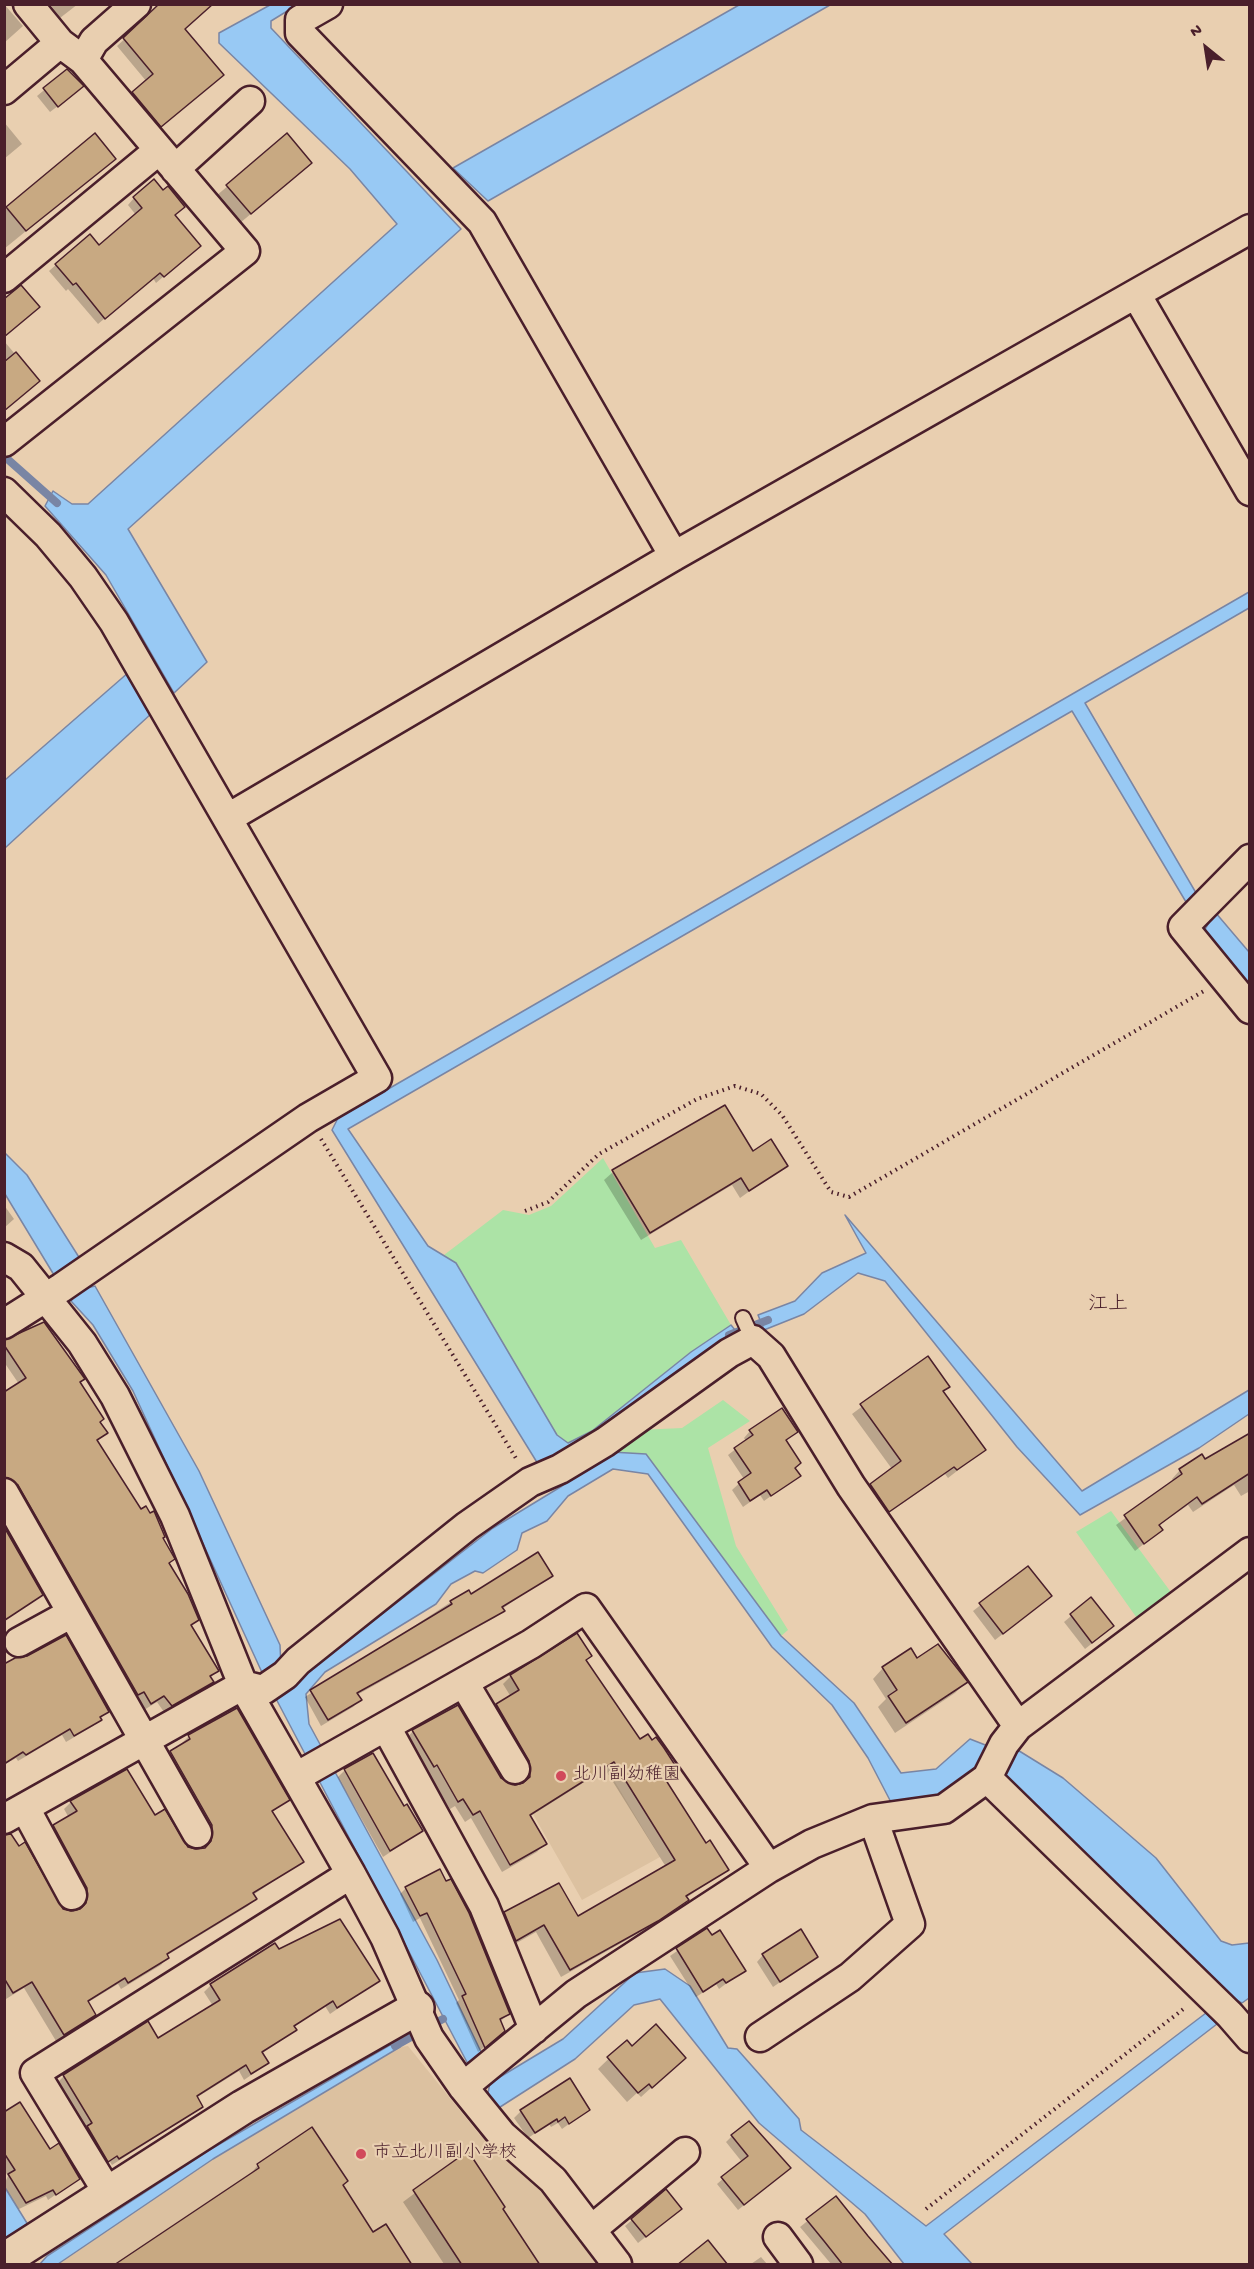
<!DOCTYPE html>
<html>
<head>
<meta charset="utf-8">
<style>
	body { margin:0 }
	#map { position:relative; width:1254px; height:2269px; overflow:hidden; background:#e9cfb0; font-family:"Gochi Hand",sans-serif }
	canvas { display:block }
	.frame { position:absolute; inset:0; border:6px solid #4a1f2b; pointer-events:none }
	.north { position:absolute; left:1176px; top:18px; width:60px; height:60px; -webkit-text-stroke:4px #e9cfb0; paint-order:stroke; rotate:330deg; font-size:16px; font-weight:700; line-height:24px; text-align:center; color:#4a1f2b }
	.north::after { content:''; display:block; margin:auto; width:21px; height:27px; background:#4a1f2b; clip-path:polygon(50% 0,100% 100%,50% 72%,0 100%) }
</style>
</head>
<body>
<div id="map">
<canvas width="1254" height="2269"></canvas>
<div class="frame"></div>
<div class="north">N</div>
</div>
<script>
const ctx = document.querySelector('canvas').getContext('2d');
ctx.lineJoin = 'round';
function fillPath(path, color) {
  ctx.fillStyle = color;
  ctx.fill(path, 'evenodd');
}
function shape(rows) {
  const path = new Path2D();
  for (const r of rows) {
    path.moveTo(r[0], r[1]);
    for (let i = 2; i < r.length; i += 2) path.lineTo(r[i], r[i + 1]);
  }
  return path;
}
function stroke(path, color, width, dash) {
  ctx.strokeStyle = color;
  ctx.lineWidth = width;
  ctx.lineCap = dash ? 'butt' : 'round';
  ctx.setLineDash(dash || []);
  ctx.stroke(path);
}
function label(font, color, halo, rows, align = 'center') {
  ctx.font = font + ' "Gochi Hand","Klee One",sans-serif';
  ctx.lineWidth = 4.5;
  ctx.setLineDash([]);
  ctx.textBaseline = 'middle';
  ctx.strokeStyle = halo;
  ctx.fillStyle = color;
  for (const [text, x, y, turn = 0] of rows) {
    ctx.save();
    ctx.translate(x, y);
    ctx.rotate((+turn || 0) * Math.PI / 180);
    ctx.textAlign = isNaN(turn) ? turn : align;
    if (halo) ctx.strokeText(text, 0, 0);
    ctx.fillText(text, 0, 0);
    ctx.restore();
  }
}
fillPath(shape([
	[536,1650,660,1857,582,1900,465,1695],
	[408,2046,479,2134,532,2182,563,2216,598,2264,57,2263,213,2159,400,2047]
]), '#dcc1a0');
fillPath(shape([
	[603,1158,655,1248,681,1240,731,1325,691,1352,592,1431,568,1443,557,1435,444,1255,503,1210,529,1215,551,1206],
	[723,1400,750,1421,708,1448,736,1546,788,1630,781,1636,646,1455,611,1452,638,1430,682,1428],
	[1111,1511,1173,1595,1139,1621,1076,1532]
]), '#ace3a6');
const water = shape([
	[270,5,297,5,271,21,271,28,461,229,128,529,207,662,174,693,106,575,45,506,53,491,72,504,88,504,397,224,350,169,219,43,219,33,270,5],
	[739,5,830,5,488,201,453,168,739,5],
	[1249,592,1249,608,1085,703,1199,898,1189,907,1072,711,348,1129,428,1246,456,1263,557,1435,568,1443,592,1431,691,1352,731,1325,739,1335,555,1462,538,1464,332,1130,338,1118,1249,592],
	[129,672,152,713,5,848,5,780,129,672],
	[1215,912,1249,952,1249,987,1204,931,1215,912],
	[5,1153,27,1175,82,1262,57,1280,5,1194,5,1153],
	[845,1215,1082,1491,1249,1390,1249,1414,1199,1448,1080,1515,1017,1447,885,1281,858,1273,804,1314,764,1330,758,1315,795,1301,822,1273,866,1253,845,1215],
	[95,1286,199,1471,280,1645,281,1668,265,1679,133,1391,93,1325,71,1301,79,1290,95,1286],
	[611,1452,646,1454,781,1636,854,1703,901,1773,936,1769,970,1739,993,1748,967,1777,940,1798,894,1808,868,1758,832,1705,772,1647,648,1474,613,1469,568,1496,547,1521,522,1533,517,1550,483,1573,475,1571,451,1584,436,1604,325,1672,306,1694,309,1724,437,1960,483,2056,469,2066,273,1693,323,1660,493,1528,562,1486,611,1452],
	[1016,1749,1063,1778,1156,1858,1221,1941,1232,1945,1249,1943,1249,1998,1242,2003,1236,2000,1004,1775,1016,1749],
	[665,1969,690,1986,728,2048,737,2049,799,2119,801,2130,926,2226,1206,2013,1217,2024,944,2234,972,2264,904,2264,865,2214,759,2123,660,1999,634,2005,575,2059,497,2109,488,2093,490,2083,563,2039,635,1973,665,1969],
	[390,2045,400,2047,213,2159,58,2264,40,2264,47,2256,211,2149,390,2045],
	[4,2186,30,2228,9,2245,5,2237,4,2186]
]);
fillPath(water, '#98c9f4');
stroke(water, '#7985a4', 1.5);
fillPath(shape([
	[4,4,23,26,4,43],
	[50,4,78,4,60,18],
	[158,8,183,29,222,75,154,132,126,100,147,82,117,46],
	[67,71,75,93,50,112,37,96],
	[4,122,22,144,4,159],
	[94,136,107,165,4,249,4,211],
	[287,136,300,173,240,223,216,196],
	[134,198,174,216,192,252,156,283,153,278,98,324,68,289,66,291,49,271,89,236,99,247,136,215,128,205],
	[4,341,38,381,4,410],
	[724,1107,752,1153,786,1165,740,1198,732,1185,641,1240,604,1180,613,1172],
	[4,1205,14,1219,4,1228],
	[34,1327,83,1379,79,1383,106,1433,96,1442,140,1511,162,1538,168,1564,197,1620,190,1626,217,1671,210,1678,212,1682,206,1689,164,1712,157,1702,144,1710,4,1482,4,1394,19,1384,4,1362,4,1341,13,1340],
	[927,1358,948,1386,942,1392,984,1450,948,1478,945,1474,880,1519,862,1493,892,1469,852,1414],
	[750,1431,796,1432,785,1442,799,1476,764,1501,760,1495,743,1507,732,1490,744,1479,728,1455,746,1441,744,1438],
	[1250,1434,1250,1491,1241,1496,1234,1485,1193,1512,1188,1505,1158,1526,1161,1530,1135,1551,1116,1525,1174,1482,1172,1479,1180,1470,1205,1461],
	[4,1530,41,1595,4,1621],
	[1028,1568,1043,1603,995,1640,973,1611],
	[551,1575,502,1609,496,1617,357,1695,360,1700,353,1707,321,1726,305,1697,451,1602],
	[1091,1599,1105,1633,1085,1649,1064,1622],
	[590,1656,585,1661,640,1742,674,1765,661,1776,705,1845,727,1870,686,1898,687,1900,679,1908,648,1928,561,1977,536,1932,508,1948,497,1921,505,1913,577,1918,666,1867,605,1769,529,1817,545,1843,537,1852,502,1872,471,1818,465,1822,455,1806,450,1809,428,1772,425,1774,405,1740,413,1731,514,1787,522,1785,522,1770,489,1714,511,1697,503,1684,511,1676],
	[917,1660,966,1682,955,1693,895,1733,878,1707,886,1699,873,1679,883,1668],
	[4,1666,107,1712,93,1726,66,1742,62,1735,18,1761,16,1758,4,1765],
	[189,1736,288,1800,271,1813,302,1862,253,1895,255,1899,248,1906,166,1956,167,1958,161,1965,121,1989,118,1984,87,2003,94,2015,56,2041,24,1988,6,1999,4,1996,4,1837,57,1904,71,1913,80,1911,80,1895,47,1834,69,1818,64,1809,71,1802,154,1817,187,1848,196,1851,203,1849,207,1842,164,1760,183,1745,182,1743],
	[345,1770,404,1808,422,1831,383,1857,338,1777],
	[446,1883,508,2014,500,2022,497,2037,478,2052,456,2003,459,2000,420,1918,413,1922,400,1894,406,1888],
	[707,1930,744,1970,719,1989,716,1984,696,1997,670,1956],
	[278,1951,378,1981,330,2014,325,2006,293,2027,295,2030,288,2036,261,2054,267,2063,260,2069,244,2080,239,2071,196,2098,201,2107,194,2113,112,2165,110,2162,101,2168,86,2129,58,2082,64,2076,158,2040,213,2006,204,1992,211,1985],
	[763,1955,817,1957,773,1987,757,1962],
	[626,2042,631,2048,673,2068,641,2097,637,2093,627,2102,598,2069],
	[588,2110,562,2129,558,2123,551,2127,549,2124,528,2138,514,2118,521,2111],
	[4,2114,49,2151,78,2179,48,2200,46,2196,19,2209,4,2185,8,2176,4,2170],
	[732,2136,783,2174,738,2210,717,2184,742,2162,726,2142],
	[467,2154,539,2264,444,2264,403,2202],
	[258,2165,341,2186,373,2234,411,2264,248,2177],
	[836,2198,892,2264,831,2264,800,2227],
	[673,2215,638,2243,625,2226,632,2220],
	[761,2257,767,2264,751,2264]
]), '#0003');
stroke(shape([
	[4,456,57,503],
	[729,1335,768,1320],
	[430,2026,443,2019],
	[395,2046,420,2032]
]), '#7985a4', 8);
const building = shape([
	[159,4,213,4,185,29,224,75,161,127,132,92,153,74,123,38,159,4],
	[67,69,84,86,58,107,43,88,67,69],
	[95,133,116,159,26,231,6,207,95,133],
	[287,133,312,163,251,214,226,185,287,133],
	[154,179,163,190,168,186,185,207,175,215,201,246,164,277,160,273,105,319,76,283,73,285,55,264,90,234,99,245,142,208,133,197,154,179],
	[21,285,40,307,4,337,4,299,21,285],
	[16,352,40,381,4,411,4,362,16,352],
	[725,1105,753,1151,771,1139,788,1166,749,1191,741,1178,650,1233,612,1170,725,1105],
	[44,1322,85,1379,80,1382,104,1419,100,1422,108,1433,97,1440,141,1509,146,1506,150,1513,154,1511,165,1537,163,1538,175,1559,169,1563,188,1594,199,1620,191,1625,219,1671,210,1676,214,1682,172,1706,164,1696,151,1704,144,1692,138,1695,18,1485,4,1477,4,1392,26,1378,4,1345,4,1340,44,1322],
	[928,1356,950,1387,943,1391,986,1450,957,1470,954,1467,889,1512,870,1484,901,1461,860,1404,928,1356],
	[782,1408,798,1432,786,1440,801,1463,795,1468,801,1476,771,1496,767,1490,750,1501,738,1482,751,1473,734,1448,753,1435,749,1430,782,1408],
	[1250,1433,1250,1473,1202,1504,1197,1497,1159,1525,1163,1530,1144,1544,1124,1515,1182,1474,1179,1469,1202,1454,1205,1459,1250,1433],
	[4,1527,43,1595,5,1620,5,1564,4,1527],
	[538,1552,553,1576,502,1607,505,1611,357,1693,362,1700,328,1720,310,1690,452,1604,450,1601,469,1590,471,1594,538,1552],
	[1028,1566,1052,1596,1003,1634,979,1603,1028,1566],
	[1091,1597,1114,1626,1092,1643,1070,1614,1091,1597],
	[577,1633,592,1656,586,1660,640,1739,648,1734,652,1740,656,1737,664,1748,675,1765,662,1774,706,1843,710,1840,729,1870,686,1896,689,1900,658,1921,570,1970,544,1925,516,1941,504,1912,559,1883,578,1916,675,1860,614,1762,530,1815,547,1844,510,1865,480,1811,473,1815,463,1799,458,1802,437,1765,434,1767,412,1730,458,1705,501,1778,515,1785,523,1783,530,1777,529,1761,496,1704,519,1690,510,1675,577,1633],
	[66,1635,109,1712,100,1717,102,1720,74,1736,70,1729,26,1755,23,1752,4,1764,4,1664,15,1658,27,1656,66,1635],
	[938,1644,968,1682,906,1723,888,1696,897,1690,882,1667,911,1648,917,1658,938,1644],
	[237,1708,290,1800,272,1811,304,1862,253,1893,257,1899,167,1954,169,1958,128,1983,125,1978,88,2001,96,2015,64,2035,32,1982,13,1993,4,1978,4,1835,11,1834,19,1846,25,1842,63,1909,71,1911,80,1909,86,1903,87,1888,53,1825,77,1811,70,1801,127,1769,155,1815,165,1809,188,1847,196,1849,205,1848,211,1841,212,1825,170,1751,190,1739,188,1735,237,1708],
	[373,1753,404,1806,407,1804,423,1831,390,1851,344,1769,373,1753],
	[440,1869,446,1881,451,1879,469,1913,510,2014,500,2019,505,2031,485,2048,462,1996,466,1994,427,1913,420,1916,405,1887,440,1869],
	[340,1919,380,1981,337,2008,333,2001,294,2026,297,2030,262,2052,269,2063,251,2074,246,2065,197,2096,203,2107,119,2159,117,2156,108,2162,87,2126,92,2123,63,2075,148,2021,158,2038,220,2000,210,1984,275,1943,279,1949,340,1919],
	[707,1928,712,1935,720,1930,746,1971,726,1983,723,1979,703,1992,676,1948,707,1928],
	[801,1929,818,1957,780,1982,762,1954,801,1929],
	[656,2024,686,2058,652,2088,649,2084,638,2093,607,2057,627,2040,632,2046,656,2024],
	[570,2078,590,2110,569,2124,565,2117,558,2122,557,2119,535,2133,520,2110,570,2078],
	[20,2102,50,2149,59,2143,80,2179,56,2195,53,2190,26,2203,8,2174,15,2170,4,2153,4,2112,20,2102],
	[749,2121,791,2168,744,2205,721,2177,748,2156,731,2135,749,2121],
	[312,2127,348,2181,343,2185,373,2232,386,2224,412,2265,114,2265,259,2168,257,2164,312,2127],
	[468,2151,505,2207,503,2209,540,2265,462,2265,413,2190,468,2151],
	[666,2189,682,2209,646,2237,631,2219,666,2189],
	[836,2196,868,2236,893,2265,843,2265,824,2241,806,2219,836,2196],
	[708,2240,728,2265,677,2265,708,2240]
]);
fillPath(building, '#c8a982');
stroke(building, '#4a1f2b', 1.5);
const service = shape([
	[743,1318,753,1340]
]);
const minor = shape([
	[328,4,300,20,300,33,482,222,674,556],
	[83,60,94,41,136,4],
	[4,90,60,43],
	[175,169,250,101],
	[4,278,159,150],
	[1136,294,1250,491],
	[4,442,245,251,83,60,60,43,28,4],
	[4,492,48,535,83,577,114,622,377,1078,308,1118,61,1288,4,1324],
	[228,818,674,556,1250,229],
	[1250,859,1183,927,1250,1009],
	[4,1257,21,1267,82,1343,115,1396,175,1516,243,1685,351,1874,385,1937,429,2038,463,2087,502,2135,553,2180,617,2264],
	[4,1493,197,1833],
	[19,1642,72,1613],
	[464,1683,515,1769],
	[386,1727,484,1906,534,2029],
	[296,1777,531,1644,586,1608,769,1868],
	[987,1778,1230,2015,1250,2038],
	[25,1808,72,1895],
	[4,1819,243,1685,263,1690,285,1675,298,1661,467,1526,530,1482,560,1469,605,1442,729,1353,753,1340,771,1356,851,1486,1018,1726],
	[760,2037,850,1977,910,1924,873,1819],
	[463,2087,576,1994,769,1868,812,1844,873,1819,944,1809,987,1778,1004,1744,1018,1726,1250,1552],
	[108,2193,35,2073,351,1874],
	[591,2230,685,2152],
	[778,2237,798,2264]
]);
const tertiary = shape([
	[4,2260,243,2107,417,2008]
]);
stroke(service, '#4a1f2b', 18);
stroke(minor, '#4a1f2b', 33);
stroke(tertiary, '#4a1f2b', 38);
stroke(shape([
	[321,1139,517,1460],
	[525,1211,548,1202,599,1154,697,1099,735,1086,761,1094,782,1115,831,1192,849,1197,1204,991],
	[926,2209,1186,2007]
]), '#4a1f2b', 4, [1.5, 4.5]);
stroke(service, '#e9cfb0', 14);
stroke(minor, '#e9cfb0', 28);
stroke(tertiary, '#e9cfb0', 33);
for (const [x, y, r, color] of [
	[561,1776,6,"#d1495b"],
	[361,2154,6,"#d1495b"]
]) {
  const dot = new Path2D();
  dot.arc(x, y, r, 0, 2 * Math.PI);
  ctx.fillStyle = color;
  ctx.fill(dot);
  stroke(dot, '#e9cfb0', 2);
}
label('18px', '#4a1f2b', '#e9cfb0', [
	["北川副幼稚園",573,1776],
	["市立北川副小学校",373,2154]
], 'left');
label('20px', '#4a1f2b', '#e9cfb0', [
	["江上",1108,1306]
]);
</script>
</body>
</html>
